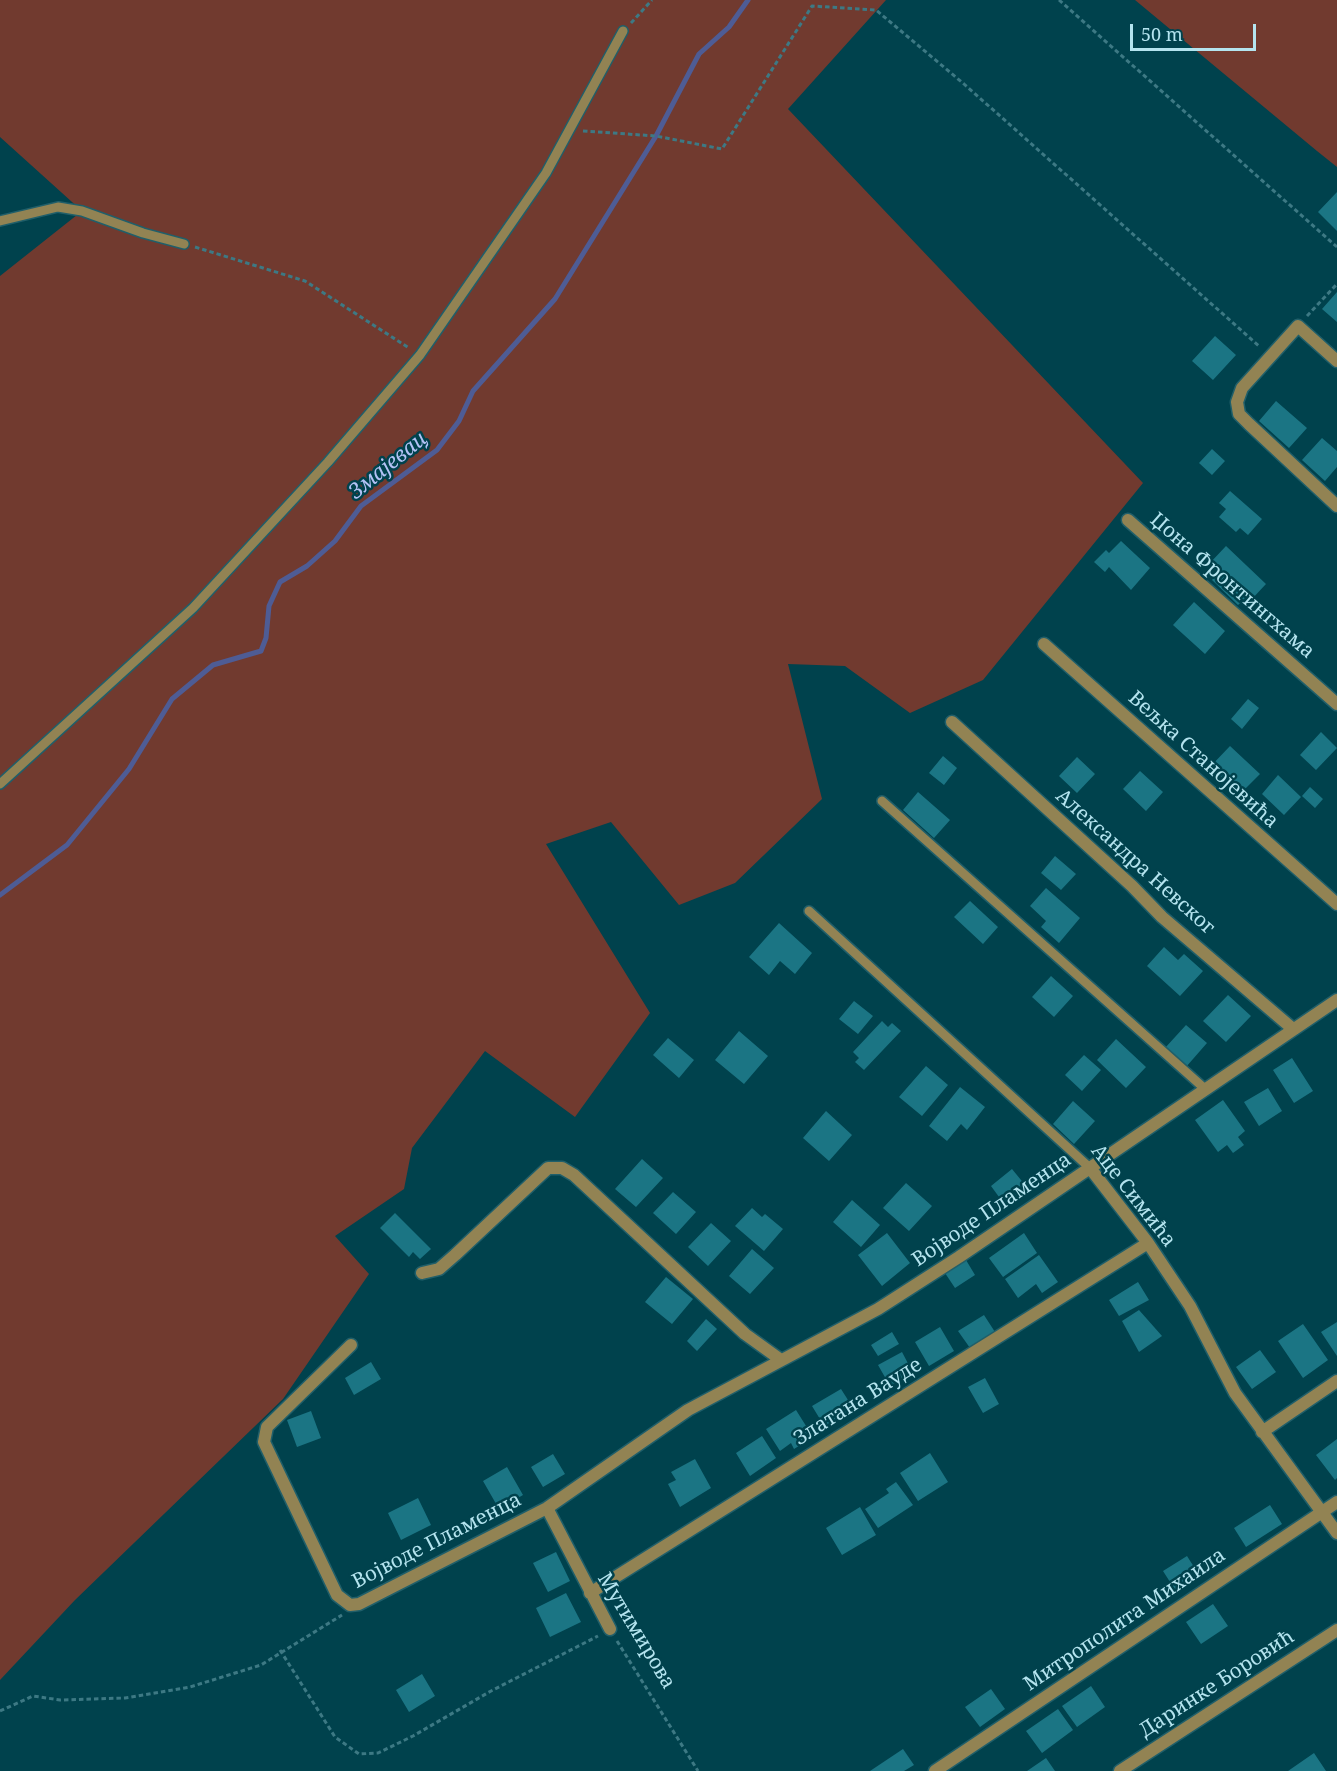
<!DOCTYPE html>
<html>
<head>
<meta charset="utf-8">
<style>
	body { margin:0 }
	#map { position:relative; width:1337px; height:1771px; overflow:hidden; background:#00424d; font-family:"Noto Serif",serif }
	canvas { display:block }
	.scale { position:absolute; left:1130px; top:24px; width:126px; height:27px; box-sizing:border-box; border:3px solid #b4e4ef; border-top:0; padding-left:8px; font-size:18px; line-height:21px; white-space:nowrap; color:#b4e4ef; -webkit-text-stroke:4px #00424d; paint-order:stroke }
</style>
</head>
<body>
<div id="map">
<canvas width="1337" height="1771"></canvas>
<div class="scale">50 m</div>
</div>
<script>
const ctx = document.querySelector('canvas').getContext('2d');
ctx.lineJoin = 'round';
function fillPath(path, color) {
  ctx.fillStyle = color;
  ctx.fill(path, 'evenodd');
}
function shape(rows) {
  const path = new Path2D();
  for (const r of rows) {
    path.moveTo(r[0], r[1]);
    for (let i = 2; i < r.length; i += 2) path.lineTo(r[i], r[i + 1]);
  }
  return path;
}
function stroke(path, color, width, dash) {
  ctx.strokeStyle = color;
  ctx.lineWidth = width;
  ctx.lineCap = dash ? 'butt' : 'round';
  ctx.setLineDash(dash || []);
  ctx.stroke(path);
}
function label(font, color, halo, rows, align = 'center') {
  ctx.font = font + ' "Noto Serif",serif';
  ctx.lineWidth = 5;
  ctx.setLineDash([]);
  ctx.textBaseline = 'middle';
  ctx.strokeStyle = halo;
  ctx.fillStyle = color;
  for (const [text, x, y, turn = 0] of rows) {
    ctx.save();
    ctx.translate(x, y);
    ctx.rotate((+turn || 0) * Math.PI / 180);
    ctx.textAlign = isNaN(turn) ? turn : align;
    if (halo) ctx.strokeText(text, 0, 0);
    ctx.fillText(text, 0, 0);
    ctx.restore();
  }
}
fillPath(shape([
	[0,0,886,0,788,109,1143,483,983,680,910,713,845,666,788,664,822,799,735,883,679,905,611,822,546,844,650,1013,575,1117,485,1051,412,1148,404,1189,335,1236,369,1274,283,1399,75,1600,0,1680,0,276,82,211,0,137],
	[1135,0,1337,0,1337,167,1317,151]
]), '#713a2f');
stroke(shape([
	[0,895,67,845,129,769,172,699,213,665,261,651,266,638,269,606,280,582,307,566,335,541,361,506,437,450,459,421,473,391,555,299,656,136,699,54,729,27,748,0]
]), '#4e5c95', 5);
fillPath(shape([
	[1337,192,1337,231,1318,212],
	[1337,292,1337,322,1322,309],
	[1215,336,1236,355,1213,380,1192,361],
	[1276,401,1307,428,1289,448,1259,421],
	[1322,438,1337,451,1337,467,1325,481,1302,460],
	[1212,449,1225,461,1212,475,1199,463],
	[1230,491,1262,519,1248,535,1240,528,1236,532,1219,517,1226,509,1219,503],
	[1121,541,1150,568,1131,590,1109,567,1105,572,1094,562,1106,550,1109,553],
	[1226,546,1266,584,1251,600,1247,596,1238,605,1212,580,1218,573,1209,564],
	[1194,602,1225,631,1205,654,1173,625],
	[1248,699,1259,708,1242,729,1231,719],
	[1321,732,1337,748,1316,770,1300,755],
	[1230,746,1260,774,1240,794,1210,767],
	[943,756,957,768,944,785,929,773],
	[1077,757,1095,774,1077,793,1059,776],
	[1140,771,1163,792,1146,811,1123,789],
	[1278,775,1301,797,1284,815,1262,794],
	[1310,787,1323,799,1315,808,1302,796],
	[918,792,950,820,934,838,903,810],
	[1055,856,1076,874,1061,890,1041,873],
	[1046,888,1080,918,1059,943,1041,927,1046,921,1030,906],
	[970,901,998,927,983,944,954,917],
	[779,923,812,953,795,974,780,961,769,975,749,957],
	[1164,947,1178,960,1184,954,1203,971,1180,996,1147,966],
	[1051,976,1073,996,1054,1017,1032,997],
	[1228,995,1251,1016,1226,1042,1203,1021],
	[854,1001,873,1016,858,1034,839,1019],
	[882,1021,888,1027,892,1023,901,1031,864,1070,855,1062,859,1058,853,1052],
	[1186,1025,1207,1043,1186,1067,1165,1048],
	[739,1031,768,1056,744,1084,715,1060],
	[668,1038,694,1060,679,1078,653,1055],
	[1116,1039,1146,1067,1126,1088,1097,1060],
	[1084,1055,1101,1070,1082,1091,1065,1075],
	[1292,1058,1313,1091,1294,1103,1273,1070],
	[926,1066,948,1085,922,1116,899,1097],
	[960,1087,985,1107,967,1130,961,1124,947,1141,929,1126],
	[1268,1088,1282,1111,1259,1126,1244,1102],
	[1223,1100,1245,1131,1238,1137,1244,1145,1233,1153,1227,1145,1218,1152,1195,1120],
	[1073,1101,1095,1121,1074,1144,1053,1124],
	[826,1111,852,1135,829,1161,803,1138],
	[642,1159,663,1178,636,1207,615,1189],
	[1012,1169,1030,1191,1007,1208,991,1186],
	[906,1183,932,1206,909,1231,883,1208],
	[673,1192,696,1212,676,1234,653,1213],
	[852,1200,880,1225,861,1247,833,1222],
	[752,1208,762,1217,765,1214,783,1229,764,1251,735,1226],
	[395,1213,431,1249,420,1259,413,1252,409,1257,380,1228],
	[711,1223,731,1241,708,1266,688,1247],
	[887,1233,910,1263,882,1286,858,1255],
	[1024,1233,1037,1253,1003,1277,989,1258],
	[752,1249,774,1268,750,1294,729,1276],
	[1039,1255,1058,1282,1042,1293,1036,1284,1018,1298,1005,1279],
	[966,1260,975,1275,955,1288,945,1273],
	[666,1277,693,1299,672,1324,645,1302],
	[1138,1282,1149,1300,1119,1316,1109,1300],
	[1139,1310,1162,1336,1139,1352,1122,1321],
	[984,1315,995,1332,970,1348,958,1331],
	[706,1319,717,1329,697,1351,687,1341],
	[1337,1322,1337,1356,1321,1332],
	[1303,1324,1328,1360,1303,1378,1278,1341],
	[940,1327,954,1351,929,1366,915,1342],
	[892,1332,899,1344,878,1356,871,1345],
	[1260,1350,1276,1372,1252,1389,1236,1367],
	[902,1352,913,1373,890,1386,878,1365],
	[371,1362,381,1379,354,1395,345,1378],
	[985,1378,999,1404,983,1413,968,1387],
	[841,1389,855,1411,826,1429,812,1406],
	[796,1410,813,1437,794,1449,791,1443,780,1451,766,1429],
	[311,1411,321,1438,297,1447,287,1420],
	[762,1436,776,1458,750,1476,736,1453],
	[1337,1439,1337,1478,1335,1480,1316,1455],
	[930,1453,948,1482,918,1501,900,1473],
	[553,1454,565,1474,543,1487,531,1467],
	[695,1459,711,1488,680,1507,668,1484,676,1480,671,1472],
	[507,1467,523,1495,499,1509,483,1481],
	[896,1482,913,1505,878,1528,865,1509,889,1493,886,1489],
	[418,1498,431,1525,401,1540,388,1513],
	[1270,1505,1282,1524,1246,1547,1234,1528],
	[860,1507,876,1535,842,1555,826,1528],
	[556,1552,570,1581,548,1592,533,1563],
	[1187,1556,1201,1578,1177,1593,1163,1571],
	[566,1593,581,1622,550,1637,536,1608],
	[1213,1604,1228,1626,1201,1644,1186,1622],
	[422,1674,435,1696,409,1712,396,1690],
	[1091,1686,1105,1707,1077,1727,1062,1706],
	[991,1689,1005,1709,980,1727,965,1707],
	[1058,1709,1073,1730,1042,1753,1026,1731],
	[903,1749,914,1765,904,1771,870,1771],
	[1314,1753,1326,1771,1288,1771],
	[1046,1758,1055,1771,1027,1771]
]), '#1b7584');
const service = shape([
	[0,221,58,207,82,211,143,233,184,244],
	[0,784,193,608,328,462,420,355,546,173,623,31],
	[882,801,1204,1088],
	[809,911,1090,1168]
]);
const minor = shape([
	[1337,361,1298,326,1242,388,1237,402,1239,414,1249,424,1337,506],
	[1128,520,1337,704],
	[1044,644,1337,904],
	[952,722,1132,886,1162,917,1293,1029],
	[1090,1168,1148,1243,1190,1306,1235,1393,1337,1533],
	[422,1273,439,1269,455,1255,548,1168,562,1168,574,1175,745,1334,781,1360],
	[351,1345,267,1427,264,1442,337,1595,350,1605,359,1604,547,1508,688,1410,878,1309,959,1257,1337,1000],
	[1262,1432,1337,1381],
	[547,1508,610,1629],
	[590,1593,1148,1243],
	[935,1771,1337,1502],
	[1120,1771,1337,1630]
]);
stroke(service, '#205f6a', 12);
stroke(minor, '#205f6a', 15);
stroke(shape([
	[1059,0,1337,247],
	[631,23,652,0],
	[583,131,656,136,722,149,812,6,876,10,964,84,1260,347],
	[195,247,305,281,409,348],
	[1307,316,1337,284],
	[617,1641,698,1771],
	[280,1650,335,1737,359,1754,378,1753,413,1736,491,1691,598,1636],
	[0,1711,33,1696,60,1700,125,1698,190,1687,261,1665,342,1615]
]), '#3d7984', 3, [4.5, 3]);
stroke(service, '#928353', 9);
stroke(minor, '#928353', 12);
label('20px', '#b4e4ef', '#00424d', [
	["Џона Фронтингхама",1232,586,41],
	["Вељка Станојевића",1203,760,42],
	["Александра Невског",1135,862,42],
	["Аце Симића",1133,1196,52],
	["Војводе Пламенца",992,1210,-34],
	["Златана Вауде",858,1402,-32],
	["Војводе Пламенца",437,1541,-27],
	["Митрополита Михаила",1125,1620,-34],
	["Мутимирова",636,1631,59],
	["Даринке Боровић",1217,1684,-33]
]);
label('italic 21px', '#b3c2f5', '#00424d', [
	["Змајевац",388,466,-39]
]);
</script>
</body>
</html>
